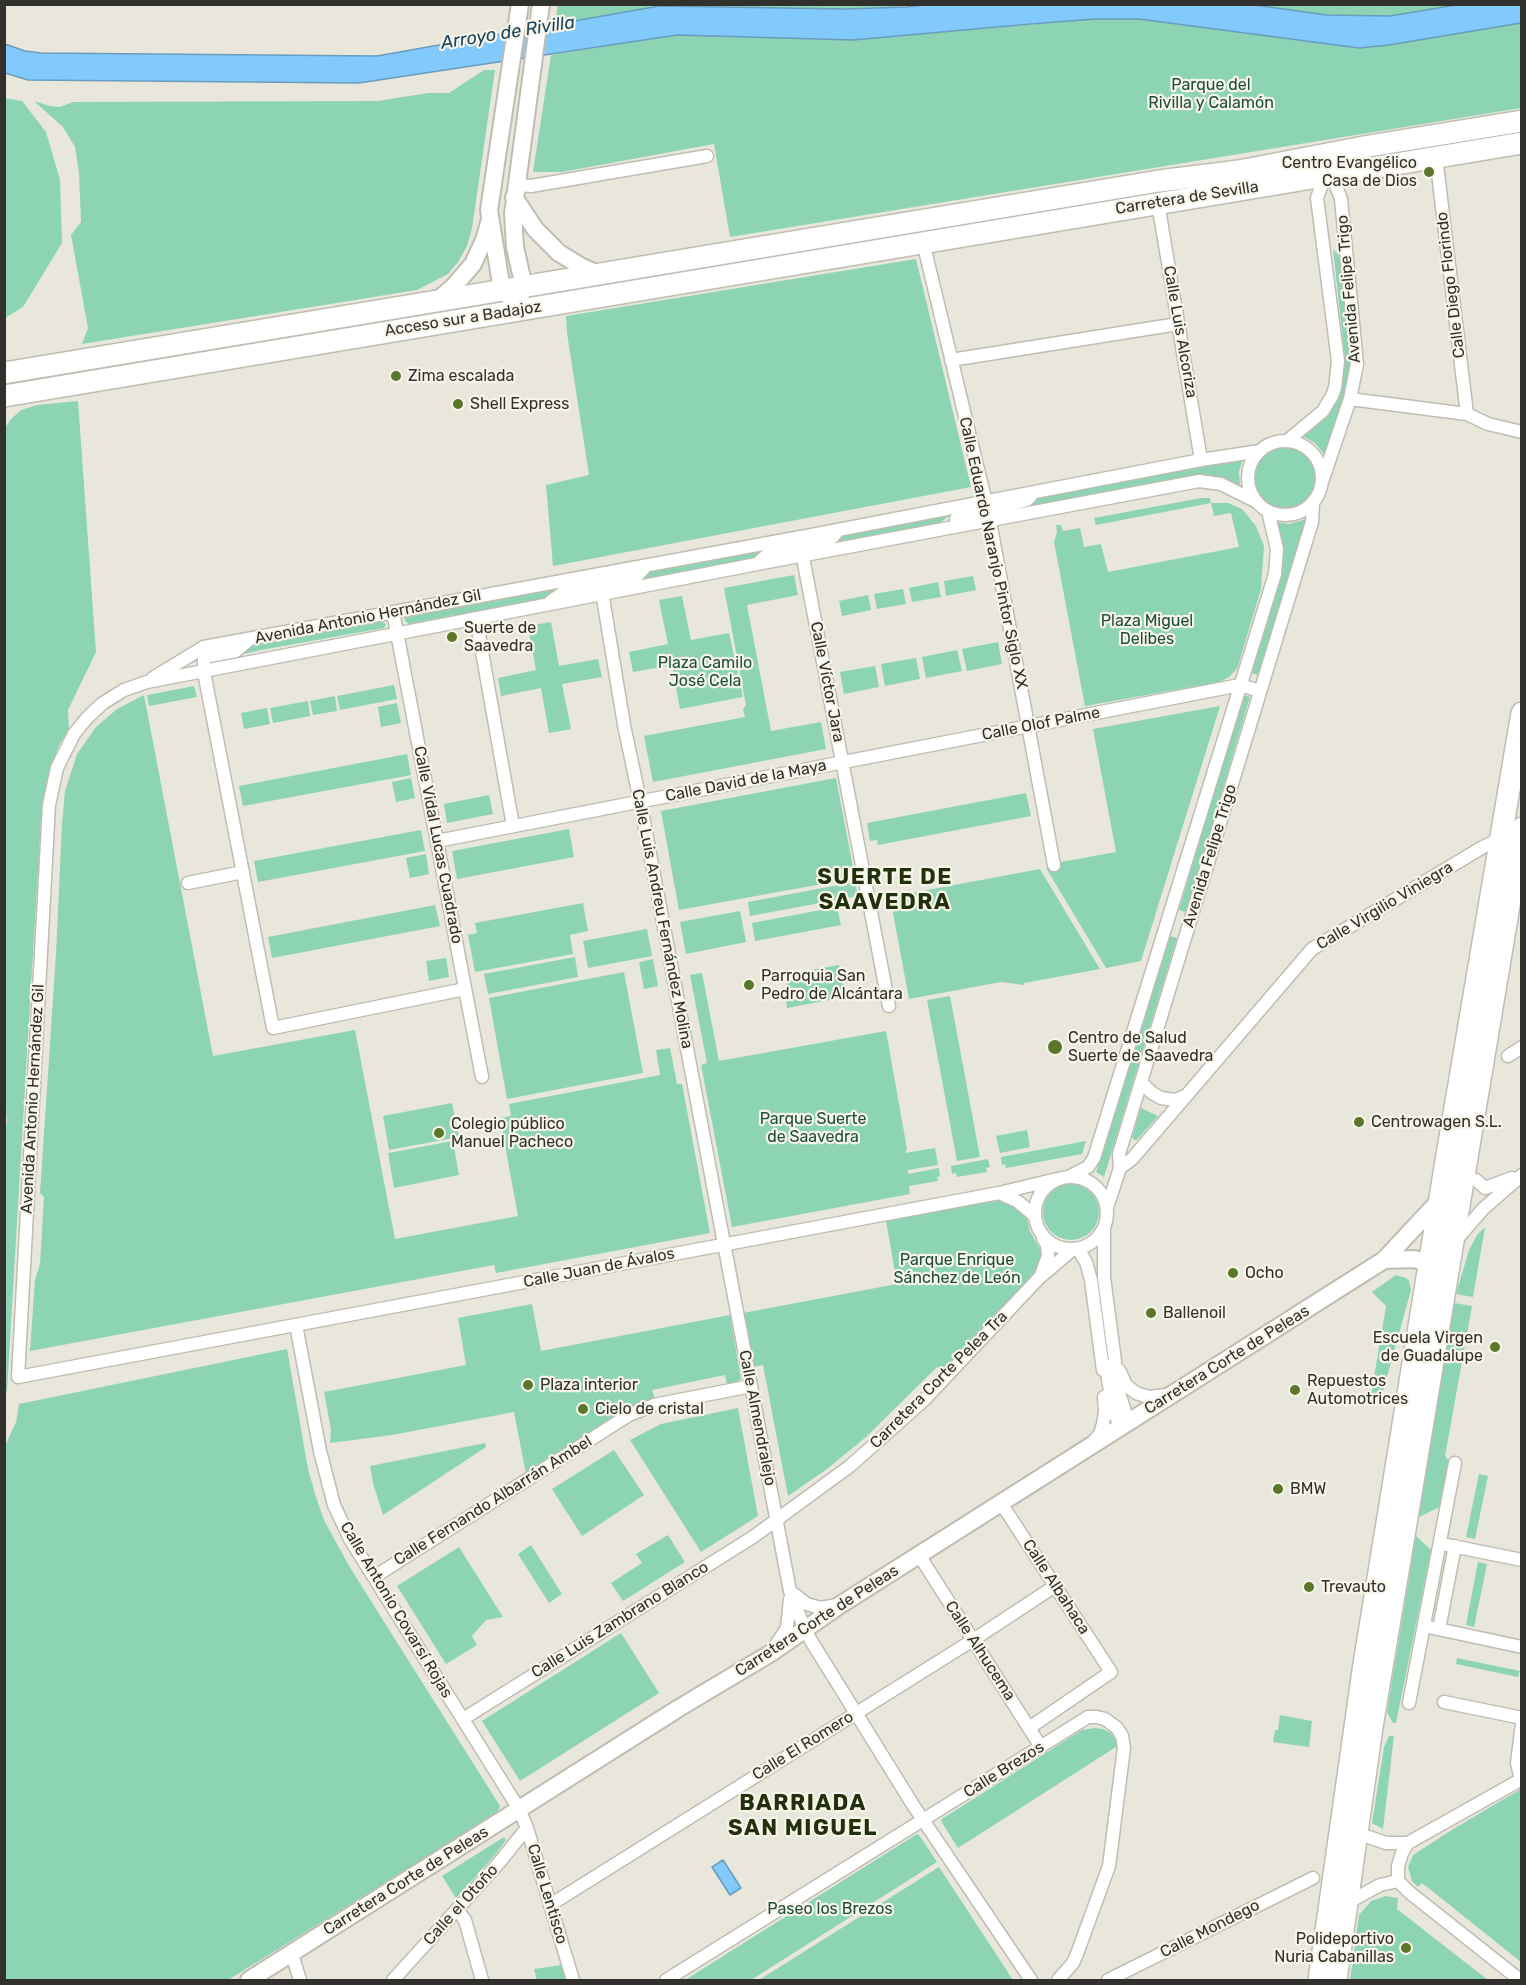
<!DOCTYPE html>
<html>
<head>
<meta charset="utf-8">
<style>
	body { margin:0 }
	#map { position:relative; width:1526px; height:1985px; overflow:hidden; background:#e9e7dc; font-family:Rubik,sans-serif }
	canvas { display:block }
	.frame { position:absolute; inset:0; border:6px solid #31302c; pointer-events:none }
</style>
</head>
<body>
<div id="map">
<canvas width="1526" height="1985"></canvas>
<div class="frame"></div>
</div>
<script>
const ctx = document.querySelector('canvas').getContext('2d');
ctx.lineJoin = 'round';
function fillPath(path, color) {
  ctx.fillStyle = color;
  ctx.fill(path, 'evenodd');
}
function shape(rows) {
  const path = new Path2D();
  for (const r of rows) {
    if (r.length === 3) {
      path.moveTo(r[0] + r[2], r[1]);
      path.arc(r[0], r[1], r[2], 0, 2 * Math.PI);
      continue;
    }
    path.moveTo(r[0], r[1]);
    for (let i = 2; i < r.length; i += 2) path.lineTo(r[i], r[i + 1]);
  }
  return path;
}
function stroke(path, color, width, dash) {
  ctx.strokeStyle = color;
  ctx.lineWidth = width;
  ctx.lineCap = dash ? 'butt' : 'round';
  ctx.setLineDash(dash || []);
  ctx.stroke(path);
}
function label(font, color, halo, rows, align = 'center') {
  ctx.font = font + ' Rubik,sans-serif';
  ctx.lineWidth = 4.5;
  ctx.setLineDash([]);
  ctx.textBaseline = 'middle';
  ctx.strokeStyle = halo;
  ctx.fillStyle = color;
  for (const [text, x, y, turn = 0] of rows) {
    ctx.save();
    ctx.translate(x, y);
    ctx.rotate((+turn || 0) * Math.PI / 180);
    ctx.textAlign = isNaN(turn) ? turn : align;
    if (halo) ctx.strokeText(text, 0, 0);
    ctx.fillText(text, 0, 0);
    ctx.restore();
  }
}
fillPath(shape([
	[558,5,933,5,555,24],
	[1247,5,1456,5,1390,16,1327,15],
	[1095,19,1139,19,1359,48,1389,45,1521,23,1521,108,730,237,714,144,562,172,533,172,551,55,677,35,853,40],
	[484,70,495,70,472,228,467,246,458,262,448,274,417,290,82,344,88,328,71,235,81,222,79,173,75,147,63,127,34,101,49,106,60,107,73,102,378,101,428,93,449,93],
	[5,98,22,101,46,132,60,180,62,243,23,307,5,318],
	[1333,249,1341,258,1351,357,1350,375,1325,455,1315,443,1301,435,1319,422,1329,412,1339,392,1343,376,1345,359],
	[916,259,971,487,553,566,546,485,589,475,567,333,566,316],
	[78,401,96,652,68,710,69,729,58,747,42,801,7,1391,5,1394,4,1131,7,1123,4,1085,4,430,10,420,21,410,37,405],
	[1285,478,30],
	[1243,459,1239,472,1240,485,1218,477,1196,476,1026,507,1026,505,1036,498],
	[1201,498,1210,498,1211,503,1228,503,1242,509,1256,526,1264,546,1261,589,1237,669,1229,677,1219,682,1085,706,1054,542,1057,532,1056,525,1061,525,1063,531,1080,528,1084,547,1101,544,1108,572,1239,547,1231,513,1214,516,1211,503,1096,525,1094,518],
	[951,514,940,523,834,543,843,535],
	[1306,519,1258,675,1251,673,1283,561,1282,536,1275,522,1289,524],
	[767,549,756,558,640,580,649,571],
	[794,575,798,595,747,605,771,731,821,722,826,749,653,782,644,736,745,717,743,709,746,705,724,588],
	[973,576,976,590,946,596,944,581],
	[938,582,941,597,912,602,909,588],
	[560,588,551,597,408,624,404,619,407,617],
	[903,589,906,604,877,609,874,594],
	[868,595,871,610,842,616,839,601],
	[682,596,691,640,729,633,743,697,680,709,672,665,633,672,629,652,668,644,659,600],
	[382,621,386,624,384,628,261,650,236,656,247,647],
	[551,622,559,666,598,659,602,677,562,684,571,729,549,733,541,688,501,696,498,678,536,670,528,626],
	[998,642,1002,664,967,671,962,649],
	[957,650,962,671,926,678,922,657],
	[916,658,920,679,885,686,881,664],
	[875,666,879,687,844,694,840,672],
	[394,685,397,699,340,710,337,696],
	[194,686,197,697,149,706,147,695],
	[144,695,213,1056,355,1030,395,1239,518,1216,500,1118,511,1116,509,1104,660,1075,656,1050,670,1048,677,1084,682,1084,710,1233,496,1273,494,1265,30,1351,35,1280,40,1264,44,1197,40,1193,56,954,62,824,65,791,77,754,96,727,117,709],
	[1243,695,1250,697,1186,912,1179,910],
	[335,696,337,711,313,715,310,701],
	[308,701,310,716,273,723,270,708],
	[397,703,401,723,381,727,378,707],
	[1220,706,1141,961,1106,968,1046,868,1061,862,1116,852,1093,729],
	[267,708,270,724,244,729,241,713],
	[407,754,411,775,243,806,239,786],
	[411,778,415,798,396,802,392,782],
	[836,778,855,878,679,910,661,811],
	[1026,793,1031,816,878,845,877,840,870,841,867,823],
	[489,795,493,814,447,823,444,804],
	[569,829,574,857,457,879,452,851],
	[421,830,425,851,258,882,254,861],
	[426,854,429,874,410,878,406,858],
	[1040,869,1100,969,1024,983,1024,985,1001,982,909,999,890,897],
	[855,882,858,896,750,916,748,902],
	[583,903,588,931,570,935,573,954,475,972,468,935,477,933,475,923],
	[435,905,440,926,272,958,268,937],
	[837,907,841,925,755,941,752,923],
	[740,911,746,942,686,954,680,922],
	[647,929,652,956,588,968,583,941],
	[1170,936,1177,938,1104,1177,1096,1172],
	[575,957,578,977,488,994,484,974],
	[446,958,449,977,429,981,426,961],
	[653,959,658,986,644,989,639,962],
	[839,965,845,997,787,1008,785,987,794,973],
	[624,972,643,1073,507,1099,489,998],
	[702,973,719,1061,886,1031,907,1149,905,1153,935,1148,938,1165,908,1170,908,1174,939,1168,940,1176,937,1177,938,1181,909,1186,910,1194,732,1227,701,1065,707,1063,690,975],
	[950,996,980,1157,957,1161,927,1000],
	[452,1103,459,1137,389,1150,383,1116],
	[1141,1108,1158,1116,1137,1140,1134,1140,1132,1137],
	[1027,1130,1030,1147,1000,1153,996,1136],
	[453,1141,459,1175,394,1188,388,1153],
	[1086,1141,1082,1154,1006,1168,1005,1164,1002,1165,1001,1157],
	[988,1159,990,1167,986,1168,987,1172,957,1177,956,1173,952,1174,951,1166],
	[1071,1212,28],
	[998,1200,1005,1200,1023,1211,1027,1219,1030,1231,1041,1251,1041,1258,1035,1274,942,1372,937,1367,866,1437,827,1469,788,1496,763,1365,753,1367,743,1313,897,1284,886,1221],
	[1485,1227,1473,1297,1456,1294,1469,1250,1477,1235],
	[1396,1275,1406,1278,1409,1281,1411,1290,1382,1395,1370,1401,1386,1306,1372,1292],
	[1454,1303,1472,1306,1445,1456,1449,1461,1440,1507,1419,1517],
	[532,1304,541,1351,730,1315,741,1379,736,1382,727,1384,725,1375,652,1390,655,1399,526,1474,514,1412,392,1435,330,1443,331,1429,324,1392,466,1365,458,1318],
	[287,1349,308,1469,315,1494,324,1520,349,1566,500,1806,496,1814,228,1980,5,1980,4,1448,16,1422,19,1404],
	[738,1408,758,1516,701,1552,630,1440,661,1424],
	[485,1443,486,1447,383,1515,373,1483,370,1466],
	[614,1450,644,1495,582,1536,552,1489],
	[1479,1474,1488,1476,1475,1539,1466,1537],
	[668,1535,685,1562,623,1601,611,1583,642,1563,636,1554],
	[1416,1536,1431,1550,1396,1723,1393,1723,1387,1712],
	[531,1545,562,1594,549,1603,518,1554],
	[459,1547,503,1617,486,1620,472,1636,477,1645,446,1664,397,1586],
	[1478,1562,1487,1564,1474,1627,1466,1625],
	[621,1633,659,1693,520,1781,482,1721],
	[1457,1658,1520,1671,1518,1677,1456,1664],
	[1280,1715,1312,1721,1309,1747,1273,1742,1275,1730,1278,1730],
	[1095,1728,1103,1729,1111,1733,1119,1745,958,1848,941,1821,942,1819,1082,1730],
	[1389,1736,1394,1736,1383,1829,1372,1823,1384,1747],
	[1521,1789,1521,1962,1422,1883,1418,1887,1412,1881,1408,1867,1413,1855,1450,1831],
	[917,1834,919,1835,937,1862,751,1980,685,1980],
	[504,1837,506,1840,495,1855,456,1898,442,1876],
	[939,1867,1013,1980,759,1980],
	[1386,1896,1398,1898,1397,1909,1488,1980,1350,1980,1359,1915,1371,1901],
	[561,1965,566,1980,537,1980,534,1969]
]), '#8cd4b3');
const water = shape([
	[933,4,1247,4,1327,15,1390,16,1456,5,1522,5,1521,23,1389,45,1359,48,1139,19,1095,19,1031,24,853,40,677,35,359,83,28,80,5,73,5,44,25,51,41,53,377,56,659,6,846,9,906,7,933,4],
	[723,1860,741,1888,730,1895,712,1867,723,1860]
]);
fillPath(water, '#81cafb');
stroke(water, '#699cbd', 1.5);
const street = shape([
	[1436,157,1467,414],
	[516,185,531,186,707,156],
	[1158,203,1201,460],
	[923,242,988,511,1054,865],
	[951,360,1178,324],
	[1350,399,1467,414,1488,424,1522,432],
	[1287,441,1323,411,1332,396,1335,388,1338,361,1317,198,1322,184,1328,175,1349,157,1358,152],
	[1285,478,37],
	[1322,482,1350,399,1357,364,1341,199,1335,183,1326,173],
	[956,519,1027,500,1031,496],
	[799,537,889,1006],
	[760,561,768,554,826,540,833,537,837,532],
	[599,574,624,725,640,801,790,1591,805,1630,813,1644,913,1805,1031,1980],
	[550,602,564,592,638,575,646,566],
	[393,612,482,1077],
	[476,618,513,826],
	[204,647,204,672,273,1028,465,989],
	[205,657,236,651,250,639],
	[153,678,204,647,817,534,1201,460,1260,451],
	[437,841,1240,685,1260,691],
	[188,883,243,872],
	[1508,1056,1522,1047],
	[1141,1082,1152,1093,1161,1098,1175,1100,1185,1096],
	[1120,1168,1132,1159,1312,949,1483,847,1500,839],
	[1071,1213,36],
	[1068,1177,1088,1167,1094,1158,1275,574,1277,549,1268,511],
	[1463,1177,1476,1180,1485,1188,1512,1178],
	[1057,1179,999,1193,18,1377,49,805,57,768,74,734,87,718,103,703,124,690,147,682,757,564,1199,481,1221,484,1257,502],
	[999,1193,1017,1201,1034,1215],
	[1107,1208,1120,1168,1119,1154,1312,522,1313,503],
	[1456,1240,1483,1209,1522,1175],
	[1078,1249,1086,1262,1091,1280,1103,1370],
	[1041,1275,1048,1256,1047,1245,1043,1238],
	[296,1325,320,1451,334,1505,350,1539,519,1809,527,1828,573,1980],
	[1103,1363,1107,1373,1113,1410,1117,1419,1123,1425,1128,1421,1117,1386,1114,1372,1115,1361,1104,1278,1104,1230],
	[1119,1370,1126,1385,1136,1393,1149,1397,1166,1395],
	[1093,1442,1100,1434,1103,1424,1105,1412,1104,1397],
	[1001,1503,1111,1672,1029,1728],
	[1447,1545,1522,1560],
	[919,1555,1041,1747],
	[374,1577,629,1415,654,1405,751,1386],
	[791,1592,807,1604,820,1608,838,1605],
	[1424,1626,1522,1647],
	[1439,1629,1455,1546],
	[775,1646,787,1628,790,1599],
	[1444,1702,1522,1718],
	[1409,1703,1455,1463],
	[463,1719,753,1537,850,1466,924,1400,1039,1278,1072,1250],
	[1521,1780,1517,1763,1522,1724],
	[1357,1833,1386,1843,1408,1843,1522,1779],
	[1408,1843,1402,1853,1398,1866,1398,1881,1409,1892,1520,1980],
	[1347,1903,1380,1885,1398,1881],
	[550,1905,973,1640,1055,1586],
	[457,1910,465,1920,482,1980],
	[292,1954,300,1980],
	[393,1980,498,1864,527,1828],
	[666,1980,1088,1717,1097,1717,1105,1719,1117,1728,1122,1736,1124,1748,1109,1866,1077,1954,1073,1963,1058,1980],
	[1108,1980,1313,1878]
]);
const secondary = shape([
	[514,197,535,229,559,253,582,267,598,274],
	[510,297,502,290,489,210,520,4],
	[520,297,524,287,515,247,513,214,541,4],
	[437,301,454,286,473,264,484,240,489,223],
	[1384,1260,1414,1259,1429,1263],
	[249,1980,679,1708,771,1653,840,1605,1384,1260,1440,1200]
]);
const highway = shape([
	[4,373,1159,181,1239,171,1369,146,1522,121],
	[4,396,1522,143],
	[1319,1980,1364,1664,1448,1149,1522,713],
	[1336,1980,1372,1727,1522,828]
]);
stroke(street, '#bfbdb2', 15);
stroke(secondary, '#bfbdb2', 20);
stroke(highway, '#bfbdb2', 24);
stroke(street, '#fff', 12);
stroke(secondary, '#fff', 16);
stroke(highway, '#fff', 21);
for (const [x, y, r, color] of [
	[1429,172,6,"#5a762a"],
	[396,376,6,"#5a762a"],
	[458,404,6,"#5a762a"],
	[452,637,6,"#5a762a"],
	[749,985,6,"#5a762a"],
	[1055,1047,8,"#5a762a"],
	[1359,1122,6,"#5a762a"],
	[439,1133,6,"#5a762a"],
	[1233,1273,6,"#5a762a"],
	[1151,1313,6,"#5a762a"],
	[1495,1347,6,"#5a762a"],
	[528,1385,6,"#5a762a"],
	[1295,1390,6,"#5a762a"],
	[583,1409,6,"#5a762a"],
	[1278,1489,6,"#5a762a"],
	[1309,1587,6,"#5a762a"],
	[1406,1948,6,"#5a762a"]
]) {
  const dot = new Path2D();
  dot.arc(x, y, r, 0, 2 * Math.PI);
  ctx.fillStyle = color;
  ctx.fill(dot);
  stroke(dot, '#f7f4e9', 2);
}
label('16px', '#1d4e3b', '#f7f4e9', [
	["Parque del",1211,85],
	["Rivilla y Calamón",1211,103],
	["Plaza Miguel",1147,621],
	["Delibes",1147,639],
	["Plaza Camilo",705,663],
	["José Cela",705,681],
	["Parque Suerte",813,1119],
	["de Saavedra",813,1137],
	["Parque Enrique",957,1260],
	["Sánchez de León",957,1278],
	["Paseo los Brezos",830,1909]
]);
label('16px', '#31302c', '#f7f4e9', [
	["Centro Evangélico",1417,163,"right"],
	["Casa de Dios",1417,181,"right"],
	["Zima escalada",408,376],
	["Shell Express",470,404],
	["Suerte de",464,628],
	["Saavedra",464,646],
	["Parroquia San",761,976],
	["Pedro de Alcántara",761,994],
	["Centro de Salud",1068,1038],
	["Suerte de Saavedra",1068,1056],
	["Centrowagen S.L.",1371,1122],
	["Colegio público",451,1124],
	["Manuel Pacheco",451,1142],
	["Ocho",1245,1273],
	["Ballenoil",1163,1313],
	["Escuela Virgen",1483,1338,"right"],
	["de Guadalupe",1483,1356,"right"],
	["Repuestos",1307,1381],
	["Automotrices",1307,1399],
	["Plaza interior",540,1385],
	["Cielo de cristal",595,1409],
	["BMW",1290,1489],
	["Trevauto",1321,1587],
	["Polideportivo",1394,1939,"right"],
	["Nuria Cabanillas",1394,1957,"right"]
], 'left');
label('16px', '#31302c', '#f7f4e9', [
	["Carretera de Sevilla",1187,198,-9],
	["Calle Diego Florindo",1451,285,-97],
	["Avenida Felipe Trigo",1349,289,-95],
	["Acceso sur a Badajoz",463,319,-9],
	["Calle Luis Alcoriza",1180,332,80],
	["Calle Eduardo Naranjo Pintor Siglo XX",993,553,78],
	["Avenida Antonio Hernández Gil",368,617,-11],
	["Calle Víctor Jara",827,682,79],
	["Calle Olof Palme",1041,724,-11],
	["Calle David de la Maya",746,781,-11],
	["Calle Vidal Lucas Cuadrado",438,845,79],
	["Avenida Felipe Trigo",1210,856,-73],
	["Calle Virgilio Viniegra",1385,906,-31],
	["Calle Luis Andreu Fernández Molina",662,919,79],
	["Avenida Antonio Hernández Gil",33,1099,-87],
	["Calle Juan de Ávalos",599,1268,-11],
	["Carretera Corte de Peleas",1227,1360,-32],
	["Carretera Corte Pelea Tra",939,1380,-45],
	["Calle Almendralejo",757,1418,79],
	["Calle Fernando Albarrán Ambel",493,1501,-32],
	["Calle Albahaca",1056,1587,57],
	["Calle Antonio Covarsí Rojas",396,1610,59],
	["Calle Luis Zambrano Blanco",620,1620,-32],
	["Carretera Corte de Peleas",817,1621,-33],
	["Calle Alhucema",980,1651,57],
	["Calle El Romero",803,1746,-32],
	["Calle Brezos",1004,1770,-32],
	["Carretera Corte de Peleas",406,1881,-32],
	["Calle Lentisco",547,1894,73],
	["Calle el Otoño",461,1905,-48],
	["Calle Mondego",1210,1929,-27]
]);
label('italic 18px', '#19425b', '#f7f4e9', [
	["Arroyo de Rivilla",508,33,-9]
]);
ctx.letterSpacing = '1.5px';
label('bold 22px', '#23300c', '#f7f4e9', [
	["SUERTE DE",885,878],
	["SAAVEDRA",885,903],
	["BARRIADA",803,1804],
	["SAN MIGUEL",803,1829]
]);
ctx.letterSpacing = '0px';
</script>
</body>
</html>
